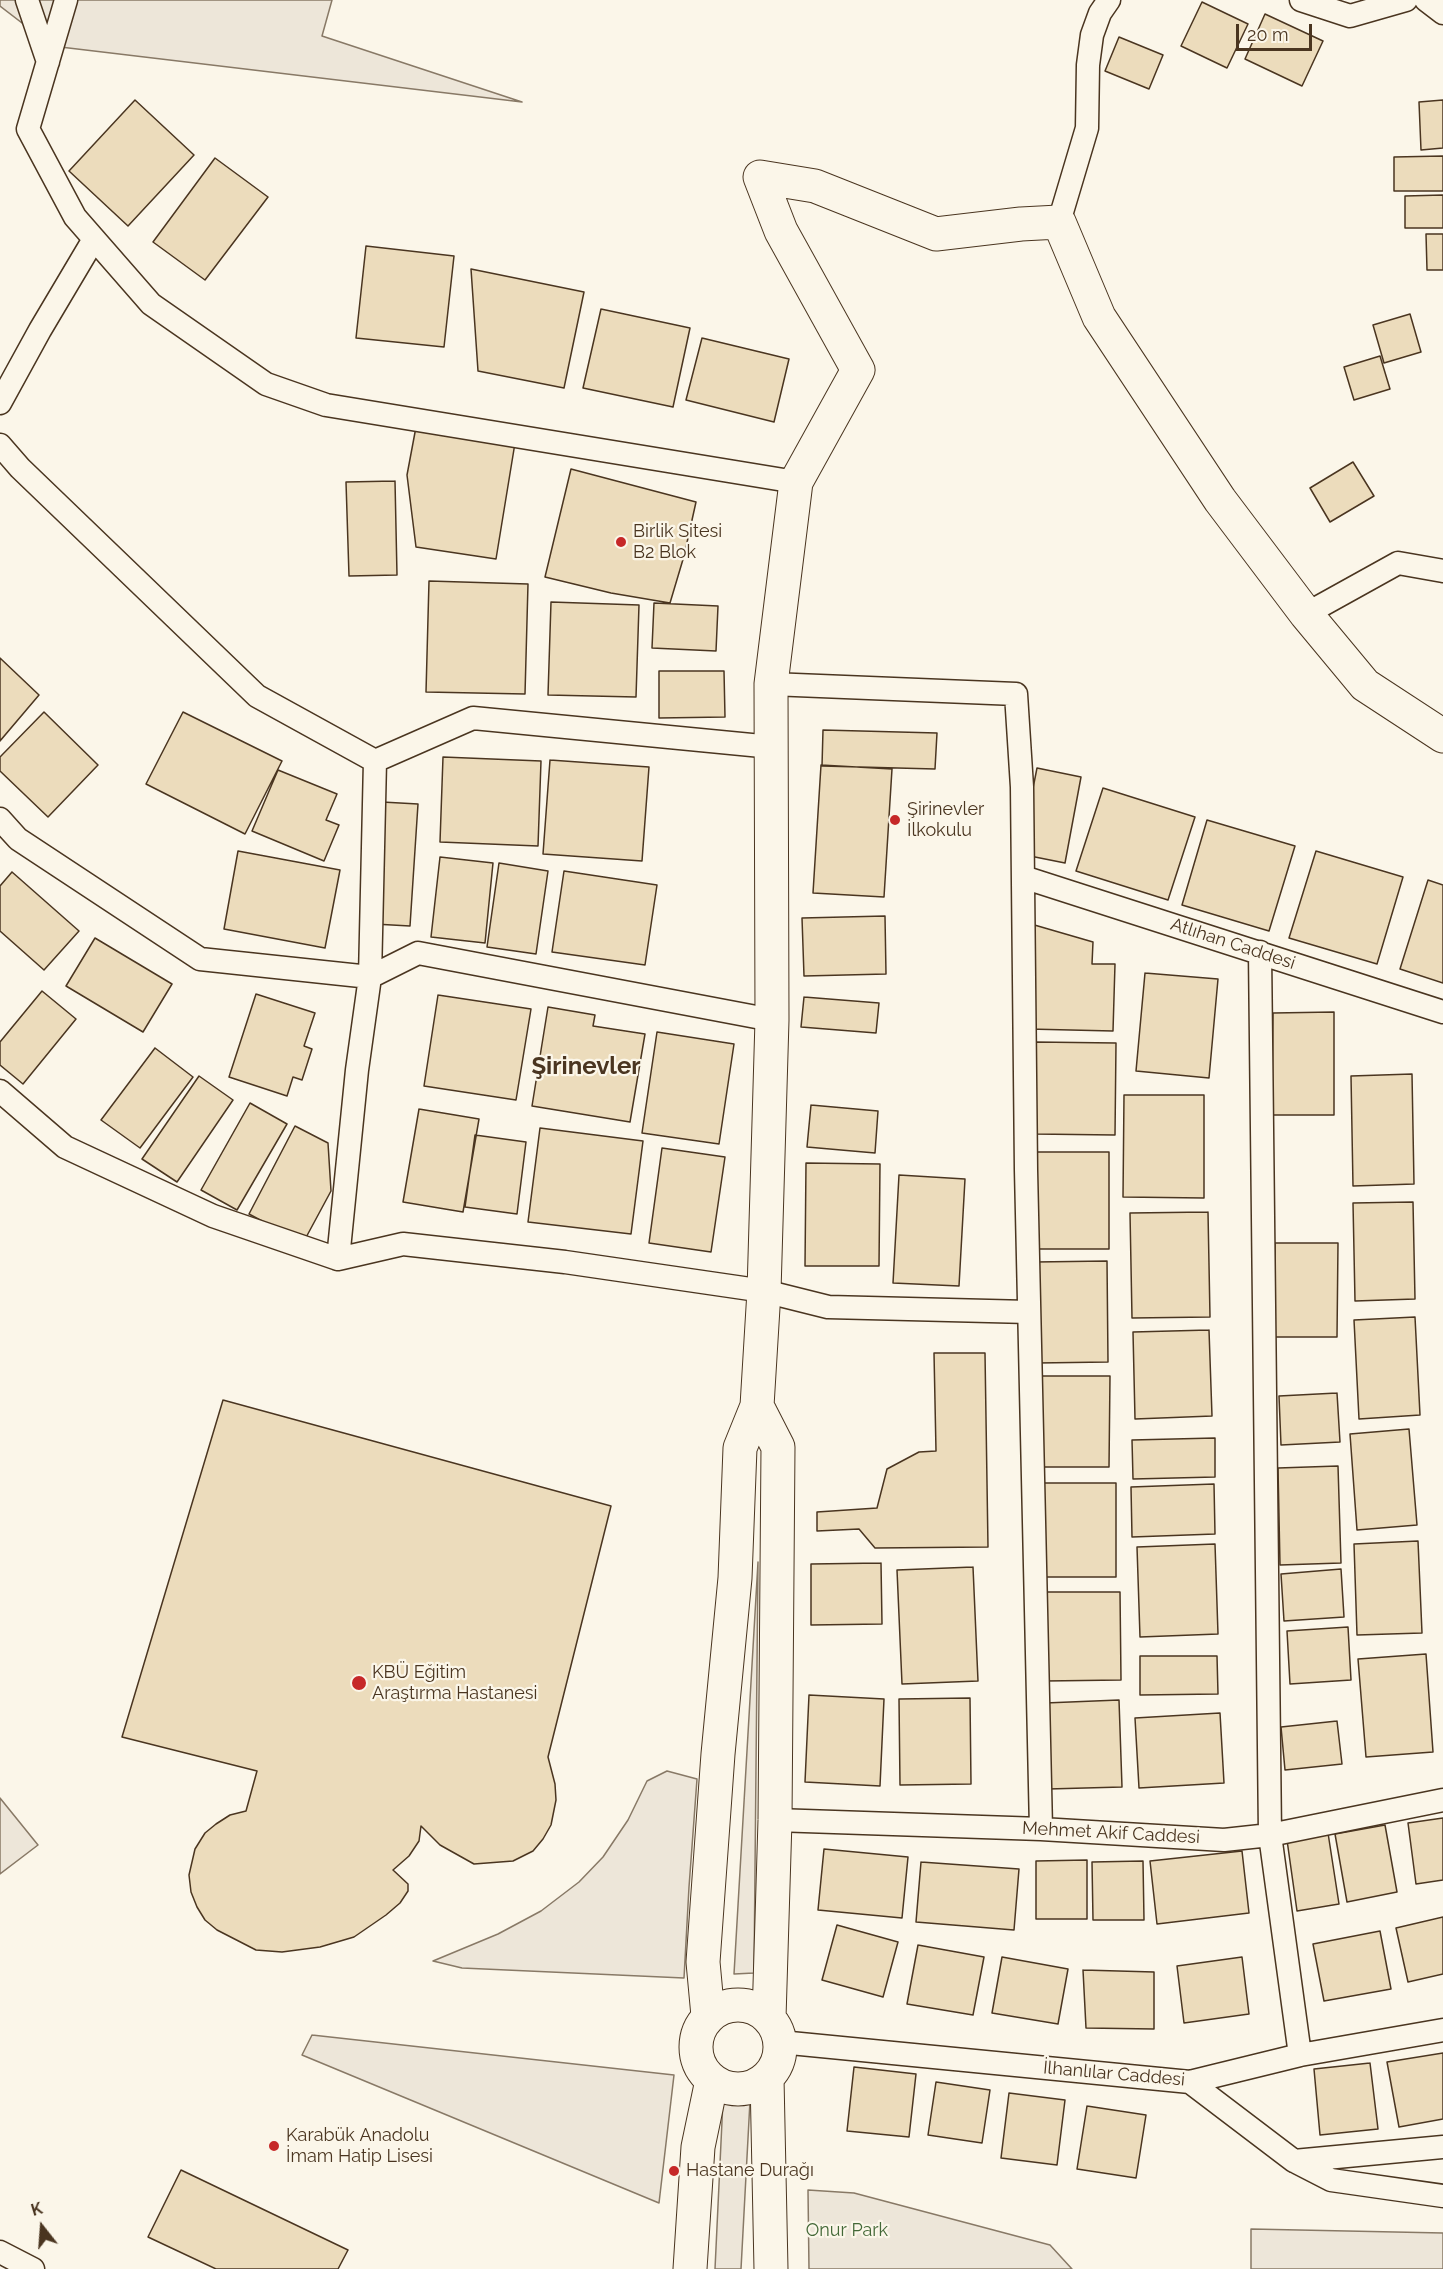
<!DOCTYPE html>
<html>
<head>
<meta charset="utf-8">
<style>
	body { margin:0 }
	#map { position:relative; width:1443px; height:2269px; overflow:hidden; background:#fbf6e9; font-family:Raleway,sans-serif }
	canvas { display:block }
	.north { position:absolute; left:12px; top:2197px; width:60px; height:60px; -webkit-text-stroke:4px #fbf6e9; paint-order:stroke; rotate:343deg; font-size:16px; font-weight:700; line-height:24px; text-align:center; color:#4a3520 }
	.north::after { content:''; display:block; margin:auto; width:21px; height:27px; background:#4a3520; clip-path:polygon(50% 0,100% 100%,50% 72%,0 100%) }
	.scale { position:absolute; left:1236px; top:24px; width:76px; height:27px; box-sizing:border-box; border:3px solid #4a3520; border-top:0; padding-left:8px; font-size:18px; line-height:21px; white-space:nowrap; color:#4a3520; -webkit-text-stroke:4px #fbf6e9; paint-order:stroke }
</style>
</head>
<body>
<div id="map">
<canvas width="1443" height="2269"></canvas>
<div class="north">K</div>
<div class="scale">20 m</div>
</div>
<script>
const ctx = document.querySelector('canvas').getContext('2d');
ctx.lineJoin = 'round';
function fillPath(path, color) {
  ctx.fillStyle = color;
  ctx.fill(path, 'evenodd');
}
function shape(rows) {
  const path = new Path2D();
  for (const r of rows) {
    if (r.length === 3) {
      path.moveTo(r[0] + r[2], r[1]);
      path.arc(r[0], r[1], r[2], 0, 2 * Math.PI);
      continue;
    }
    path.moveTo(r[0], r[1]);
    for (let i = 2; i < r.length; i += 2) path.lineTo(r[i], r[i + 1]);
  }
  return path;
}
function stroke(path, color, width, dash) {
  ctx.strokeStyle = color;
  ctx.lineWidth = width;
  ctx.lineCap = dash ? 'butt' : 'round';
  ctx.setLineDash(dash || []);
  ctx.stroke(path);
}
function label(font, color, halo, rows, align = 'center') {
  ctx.font = font + ' Raleway,sans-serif';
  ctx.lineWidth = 4.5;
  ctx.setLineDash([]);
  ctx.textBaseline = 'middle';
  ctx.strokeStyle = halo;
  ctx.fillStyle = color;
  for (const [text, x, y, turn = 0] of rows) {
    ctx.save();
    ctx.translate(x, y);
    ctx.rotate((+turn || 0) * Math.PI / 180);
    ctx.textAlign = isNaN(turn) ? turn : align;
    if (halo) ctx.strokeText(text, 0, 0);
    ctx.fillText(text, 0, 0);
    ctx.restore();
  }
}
const green = shape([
	[0,0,332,0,322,36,522,102,52,46,0,6,0,0],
	[758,1562,754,1973,734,1974,758,1562],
	[667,1771,697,1779,689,1887,684,1978,462,1968,433,1961,498,1934,541,1911,579,1882,603,1857,628,1820,647,1781,667,1771],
	[0,1798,38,1845,0,1874,0,1798],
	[312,2035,674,2075,659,2203,302,2055,312,2035],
	[723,2100,750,2101,741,2269,715,2269,723,2100],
	[808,2190,854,2193,1050,2245,1072,2269,809,2269,808,2190],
	[1251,2229,1443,2233,1443,2269,1251,2269,1251,2229]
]);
fillPath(green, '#ede6d9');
stroke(green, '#887966', 1.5);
const building = shape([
	[1202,2,1248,24,1227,68,1181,46,1202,2],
	[1265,14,1323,41,1302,86,1245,59,1265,14],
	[1119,37,1163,55,1149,89,1105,71,1119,37],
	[135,100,194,155,128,226,69,171,135,100],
	[1443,100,1443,148,1421,150,1419,102,1443,100],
	[1443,156,1443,191,1394,191,1394,157,1443,156],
	[215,158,268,197,205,280,153,242,215,158],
	[1443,195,1443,228,1405,228,1405,196,1443,195],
	[1426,234,1443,234,1443,270,1427,270,1426,234],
	[366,246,454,256,444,347,356,338,366,246],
	[471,269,584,292,564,388,478,371,471,269],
	[601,309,690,328,673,407,583,388,601,309],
	[1410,314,1421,352,1384,363,1373,325,1410,314],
	[702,338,789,359,774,422,686,400,702,338],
	[1380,356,1390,389,1354,400,1344,367,1380,356],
	[416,427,515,443,496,559,416,547,407,475,416,427],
	[1353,462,1374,496,1330,522,1310,488,1353,462],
	[571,469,696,502,684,556,670,603,611,593,545,577,571,469],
	[395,481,397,575,349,576,346,482,395,481],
	[429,581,528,584,525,694,426,692,429,581],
	[551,602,639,605,636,697,548,695,551,602],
	[654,603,718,606,716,651,652,648,654,603],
	[0,658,39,695,0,741,0,658],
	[659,671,724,671,725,717,659,718,659,671],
	[44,712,98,765,48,817,0,771,0,757,44,712],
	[183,712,282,761,245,834,146,784,183,712],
	[823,730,937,733,935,769,822,766,823,730],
	[443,757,541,761,538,846,440,842,443,757],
	[550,760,649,767,642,861,543,854,550,760],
	[821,765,892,769,884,897,813,893,821,765],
	[1037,768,1081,777,1065,863,1020,854,1037,768],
	[278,770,337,794,326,820,339,825,324,861,252,831,278,770],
	[1103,788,1195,817,1168,900,1076,871,1103,788],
	[382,802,418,804,410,926,374,924,382,802],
	[1207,820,1295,846,1269,931,1182,905,1207,820],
	[238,851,340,870,325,948,224,929,238,851],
	[1316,851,1403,877,1377,964,1289,938,1316,851],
	[440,857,493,863,485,943,431,937,440,857],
	[499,863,548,871,536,954,487,947,499,863],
	[564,871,657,885,645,965,552,952,564,871],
	[12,872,79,931,44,970,0,931,0,886,12,872],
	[1428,880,1443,885,1443,983,1400,969,1428,880],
	[885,916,886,974,804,976,802,918,885,916],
	[1031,924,1093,942,1092,964,1115,964,1113,1031,1028,1029,1031,924],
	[95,938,172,984,143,1032,66,986,95,938],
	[1145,973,1218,979,1209,1078,1136,1071,1145,973],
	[42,991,76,1019,23,1084,0,1065,0,1042,42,991],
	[256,994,315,1013,304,1046,312,1049,302,1080,293,1077,287,1096,229,1077,256,994],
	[438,995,531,1009,516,1100,424,1086,438,995],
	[804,997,879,1003,876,1033,801,1027,804,997],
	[548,1007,595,1015,593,1026,645,1034,630,1122,532,1106,548,1007],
	[1334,1012,1334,1115,1272,1115,1273,1013,1334,1012],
	[657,1032,734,1044,719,1144,642,1133,657,1032],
	[1035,1042,1116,1043,1115,1135,1034,1134,1035,1042],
	[155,1048,193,1077,140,1148,101,1120,155,1048],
	[1412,1074,1414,1184,1353,1186,1351,1076,1412,1074],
	[199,1076,233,1100,177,1182,142,1159,199,1076],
	[1124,1095,1204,1095,1204,1198,1123,1197,1124,1095],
	[250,1103,287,1124,237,1210,201,1190,250,1103],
	[811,1105,878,1111,875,1153,807,1147,811,1105],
	[419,1109,479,1119,463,1212,403,1202,419,1109],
	[295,1126,328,1143,331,1191,303,1243,249,1214,295,1126],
	[540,1128,643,1141,631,1234,528,1222,540,1128],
	[475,1135,526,1142,517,1214,465,1207,475,1135],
	[662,1148,725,1157,711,1252,649,1243,662,1148],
	[1033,1152,1109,1152,1109,1249,1032,1249,1033,1152],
	[806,1163,880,1164,879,1266,805,1266,806,1163],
	[899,1175,965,1179,959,1286,893,1283,899,1175],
	[1413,1202,1415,1299,1355,1301,1353,1203,1413,1202],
	[1208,1212,1210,1317,1132,1318,1130,1213,1208,1212],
	[1275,1243,1338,1243,1337,1337,1274,1337,1275,1243],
	[1107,1261,1108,1362,1037,1363,1035,1262,1107,1261],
	[1415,1317,1420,1415,1359,1419,1354,1320,1415,1317],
	[1209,1330,1212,1416,1135,1419,1133,1332,1209,1330],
	[934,1353,985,1353,988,1547,875,1548,859,1529,817,1531,817,1512,877,1508,887,1469,919,1452,936,1451,934,1353],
	[1041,1376,1110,1376,1109,1467,1040,1467,1041,1376],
	[1337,1393,1340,1442,1281,1445,1279,1396,1337,1393],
	[223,1400,611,1506,548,1757,555,1784,556,1800,551,1825,543,1839,533,1851,513,1861,474,1864,440,1845,421,1826,419,1841,409,1856,393,1870,408,1884,408,1891,400,1903,386,1915,354,1937,320,1947,282,1952,256,1950,217,1930,205,1920,197,1907,191,1892,189,1875,195,1849,205,1833,216,1824,230,1815,246,1811,257,1771,122,1737,223,1400],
	[1409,1429,1417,1525,1357,1530,1350,1434,1409,1429],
	[1215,1438,1215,1477,1133,1479,1132,1440,1215,1438],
	[1338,1466,1341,1563,1280,1565,1278,1468,1338,1466],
	[1042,1483,1116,1483,1116,1577,1042,1577,1042,1483],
	[1214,1484,1215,1534,1132,1537,1131,1487,1214,1484],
	[1418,1541,1422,1633,1357,1635,1354,1544,1418,1541],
	[1215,1544,1218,1634,1140,1637,1137,1547,1215,1544],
	[881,1563,882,1624,811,1625,811,1564,881,1563],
	[973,1567,978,1681,902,1684,897,1570,973,1567],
	[1341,1569,1344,1617,1284,1621,1281,1574,1341,1569],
	[1045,1592,1120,1592,1121,1680,1045,1681,1045,1592],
	[1348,1627,1351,1680,1290,1684,1287,1631,1348,1627],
	[1426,1654,1433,1752,1366,1757,1358,1659,1426,1654],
	[1140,1656,1217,1656,1218,1694,1140,1695,1140,1656],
	[809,1695,884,1699,880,1786,805,1782,809,1695],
	[970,1698,971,1784,900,1785,899,1699,970,1698],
	[1119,1700,1122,1787,1048,1789,1045,1703,1119,1700],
	[1220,1713,1224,1783,1139,1788,1135,1718,1220,1713],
	[1337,1721,1342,1764,1285,1770,1281,1727,1337,1721],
	[1443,1818,1443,1880,1416,1884,1408,1823,1443,1818],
	[1385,1825,1397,1892,1347,1902,1335,1834,1385,1825],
	[1328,1833,1339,1904,1297,1911,1287,1840,1328,1833],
	[824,1849,908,1857,902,1918,818,1910,824,1849],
	[1242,1851,1249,1913,1157,1924,1150,1861,1242,1851],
	[1087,1860,1087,1919,1036,1919,1036,1861,1087,1860],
	[1143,1861,1144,1920,1093,1920,1092,1862,1143,1861],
	[921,1862,1019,1869,1014,1930,916,1922,921,1862],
	[1443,1917,1443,1974,1408,1982,1396,1928,1443,1917],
	[837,1925,898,1942,883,1997,822,1980,837,1925],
	[1380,1931,1391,1989,1324,2001,1313,1944,1380,1931],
	[918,1945,984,1957,973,2015,907,2004,918,1945],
	[1002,1957,1068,1969,1058,2024,992,2013,1002,1957],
	[1242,1957,1249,2014,1184,2023,1177,1966,1242,1957],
	[1083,1970,1154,1972,1154,2029,1086,2028,1083,1970],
	[1443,2053,1443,2119,1399,2127,1387,2062,1443,2053],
	[1370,2063,1378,2129,1320,2135,1314,2069,1370,2063],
	[854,2067,916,2074,909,2137,847,2131,854,2067],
	[936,2082,990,2090,982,2143,928,2135,936,2082],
	[1009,2093,1065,2100,1057,2165,1001,2158,1009,2093],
	[1087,2106,1146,2115,1136,2178,1077,2169,1087,2106],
	[181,2170,348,2250,338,2269,216,2269,148,2237,181,2170]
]);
fillPath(building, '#ecdcbc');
stroke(building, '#4a3520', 1.5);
const street = shape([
	[27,0,48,62],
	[66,0,28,129,75,217,151,304,266,384,326,405,796,482],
	[1301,0,1350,16,1406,0],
	[1426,0,1443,13],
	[1059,222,1087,128,1088,65,1092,35,1100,13,1109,0],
	[0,403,40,330,94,239],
	[0,445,20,468,257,696,375,761,473,718,772,747],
	[1306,614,1398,563,1443,571],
	[771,684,1016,694,1022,787,1026,1170,1041,1829],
	[0,819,18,839,200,959,370,977,418,953,772,1020],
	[1023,877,1443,1012],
	[1260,952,1270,1835,1300,2055],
	[0,1091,65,1147,213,1216,338,1259,403,1244,565,1262,764,1291,828,1307,1029,1312],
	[338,1259,357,1070,370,977,375,761],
	[775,1820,1041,1829,1224,1840,1270,1835,1443,1800],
	[780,2042,1190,2082,1300,2055,1443,2030],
	[1190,2082,1294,2161,1331,2180,1443,2196],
	[1294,2161,1443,2147],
	[0,2252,33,2269]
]);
const secondary = shape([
	[757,1406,778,1447,775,1820,769,2018],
	[738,2047,42],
	[708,2016,703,1962,718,1754,735,1578,740,1448,757,1406,764,1291,772,1020,771,684,796,482,858,370,781,231,760,177,815,186,936,234,1021,224,1059,222,1099,317,1220,500,1306,614,1365,685,1443,736],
	[767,2078,771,2269],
	[690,2269,698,2147,712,2080]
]);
stroke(street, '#4a3520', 25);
stroke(secondary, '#4a3520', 35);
stroke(street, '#fbf6e9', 22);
stroke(secondary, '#fbf6e9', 33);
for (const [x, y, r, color] of [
	[621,542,6,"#c62828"],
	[895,820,6,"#c62828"],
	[359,1683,8,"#c62828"],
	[274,2146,6,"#c62828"],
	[674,2171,6,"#c62828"]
]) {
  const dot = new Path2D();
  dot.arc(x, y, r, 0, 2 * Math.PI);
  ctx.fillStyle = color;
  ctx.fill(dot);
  stroke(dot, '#fbf6e9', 2);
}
label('18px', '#4a3520', '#fbf6e9', [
	["Birlik Sitesi",633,532],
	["B2 Blok",633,553],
	["Şirinevler",907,810],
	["İlkokulu",907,831],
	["KBÜ Eğitim",372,1673],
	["Araştırma Hastanesi",372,1694],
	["Karabük Anadolu",286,2136],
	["İmam Hatip Lisesi",286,2157],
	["Hastane Durağı",686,2171]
], 'left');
label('18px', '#4a3520', '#fbf6e9', [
	["Atlıhan Caddesi",1233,944,18],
	["Mehmet Akif Caddesi",1111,1833,3],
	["İlhanlılar Caddesi",1114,2074,5]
]);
label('18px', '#436837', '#fbf6e9', [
	["Onur Park",847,2231]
]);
label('bold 24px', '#4a3520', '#fbf6e9', [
	["Şirinevler",586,1067]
]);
</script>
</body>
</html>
